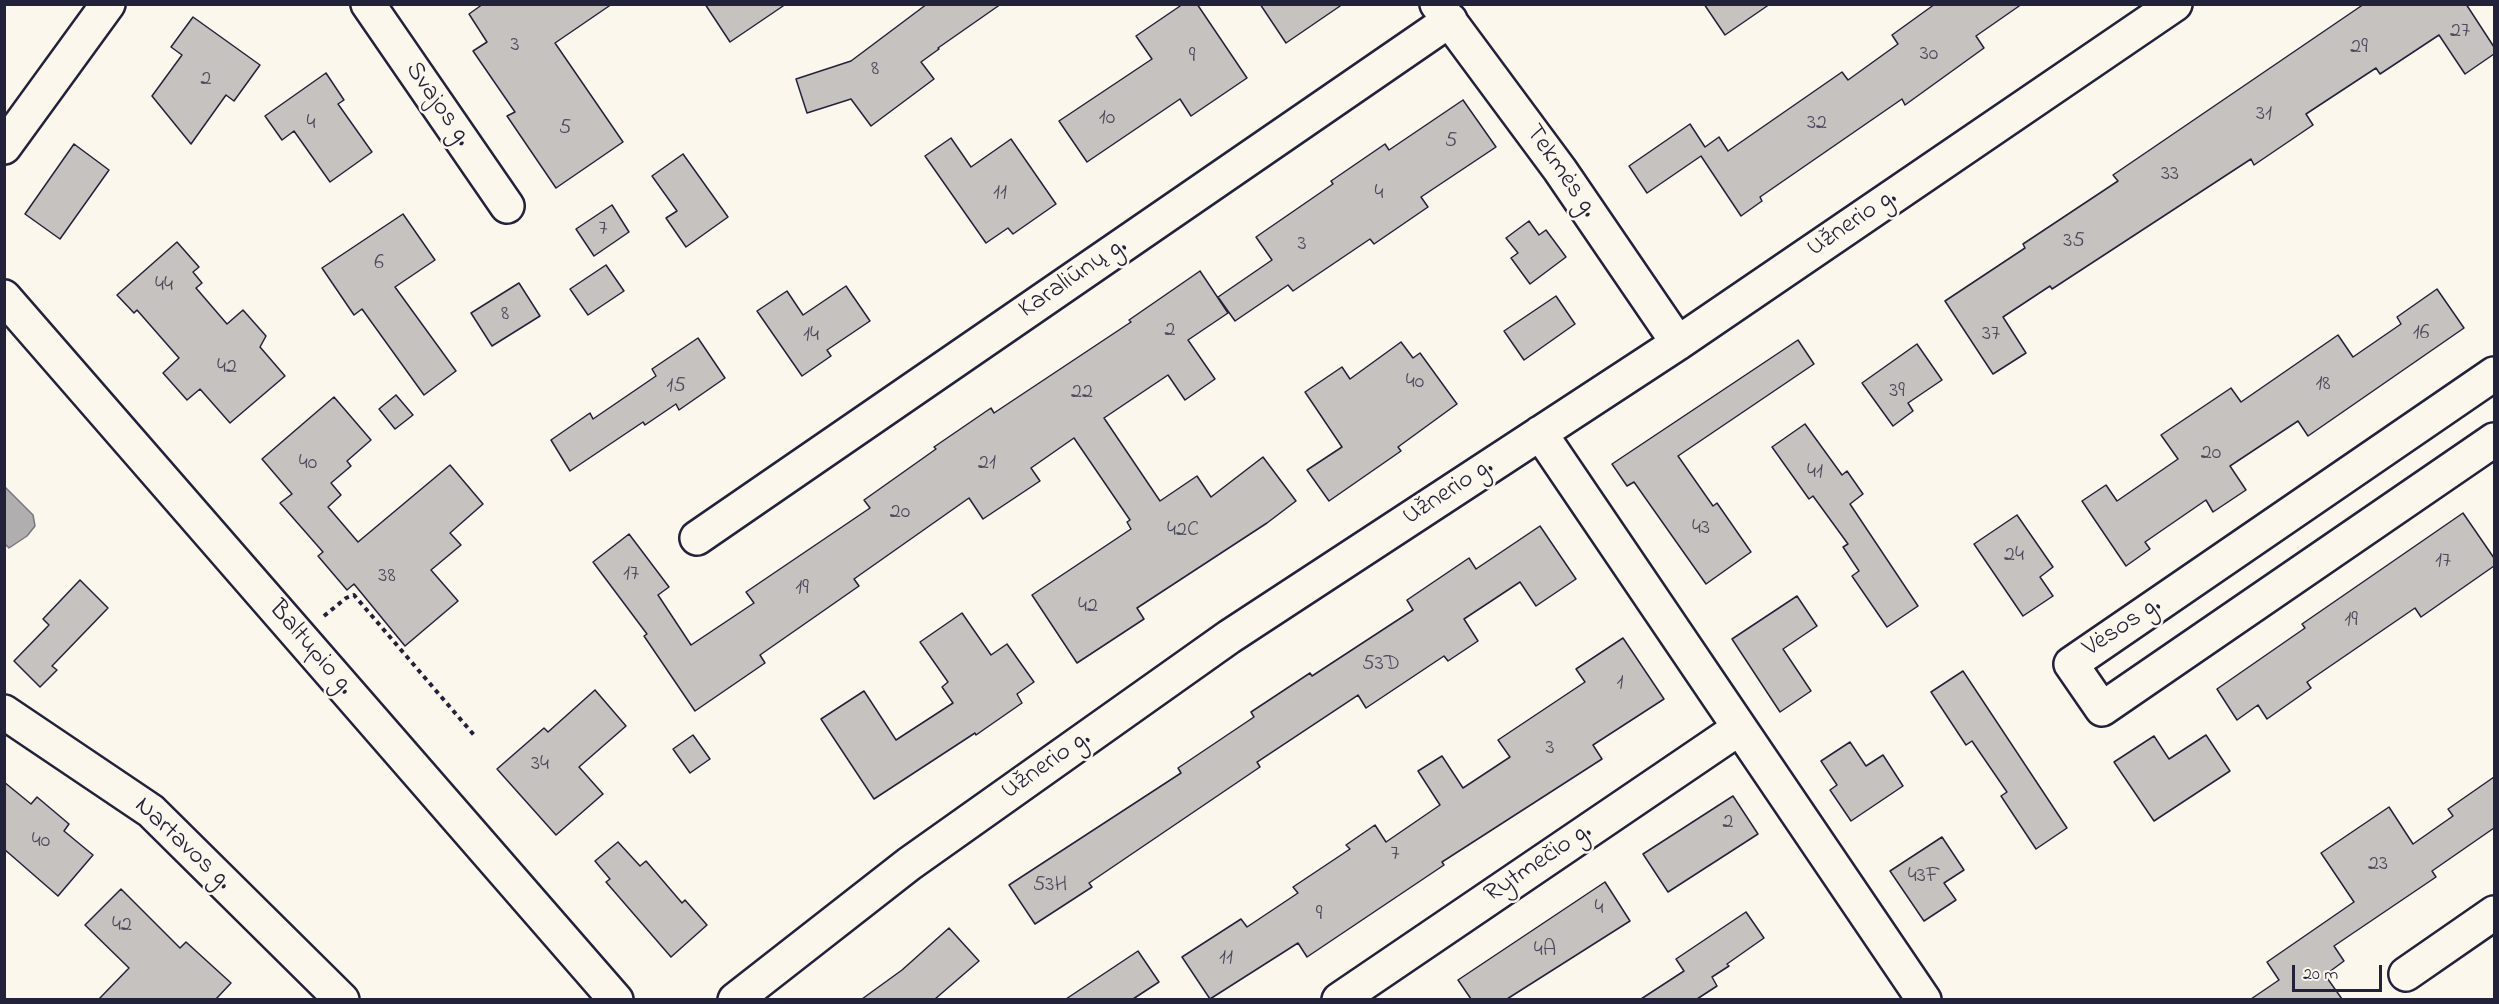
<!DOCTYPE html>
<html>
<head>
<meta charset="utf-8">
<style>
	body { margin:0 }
	#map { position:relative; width:2499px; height:1004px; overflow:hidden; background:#fbf7ec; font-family:"Indie Flower",sans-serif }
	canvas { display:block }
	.frame { position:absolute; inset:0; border:6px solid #22223b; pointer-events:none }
	.scale { position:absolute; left:2292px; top:965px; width:90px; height:27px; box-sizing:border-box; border:3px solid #22223b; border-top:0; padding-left:8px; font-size:18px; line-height:21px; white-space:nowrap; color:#22223b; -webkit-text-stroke:4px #fbf7ec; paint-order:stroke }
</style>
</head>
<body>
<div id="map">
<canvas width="2499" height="1004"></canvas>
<div class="frame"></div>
<div class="scale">20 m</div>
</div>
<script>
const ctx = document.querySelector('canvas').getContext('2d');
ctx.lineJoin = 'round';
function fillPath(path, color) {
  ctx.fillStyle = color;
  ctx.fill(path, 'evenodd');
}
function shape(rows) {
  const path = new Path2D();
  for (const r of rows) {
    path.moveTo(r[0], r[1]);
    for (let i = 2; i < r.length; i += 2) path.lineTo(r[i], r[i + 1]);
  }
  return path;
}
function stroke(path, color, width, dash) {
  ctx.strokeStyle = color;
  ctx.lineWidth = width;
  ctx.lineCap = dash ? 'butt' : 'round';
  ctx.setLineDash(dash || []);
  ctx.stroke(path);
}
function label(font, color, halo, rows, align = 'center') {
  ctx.font = font + ' "Indie Flower",sans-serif';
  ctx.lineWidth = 5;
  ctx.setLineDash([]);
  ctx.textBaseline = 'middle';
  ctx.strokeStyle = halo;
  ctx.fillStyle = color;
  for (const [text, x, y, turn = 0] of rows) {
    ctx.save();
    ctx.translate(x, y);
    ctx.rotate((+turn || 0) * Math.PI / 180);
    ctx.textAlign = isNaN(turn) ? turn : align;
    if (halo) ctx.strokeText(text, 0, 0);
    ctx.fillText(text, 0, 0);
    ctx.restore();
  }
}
const water = shape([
	[5,487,33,515,35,526,27,536,9,548,5,544,5,487]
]);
fillPath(water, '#b1aeb0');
stroke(water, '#787681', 1.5);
const building = shape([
	[483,4,612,4,555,43,623,142,556,188,507,116,515,112,473,51,487,42,469,14,483,4],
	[705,4,786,4,730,42,705,4],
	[927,4,1001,4,938,48,939,49,921,62,934,79,871,126,851,99,807,113,796,79,851,61,927,4],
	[1183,4,1197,4,1247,78,1191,116,1180,99,1087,162,1059,121,1152,59,1136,36,1183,4],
	[1260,4,1343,4,1286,43,1260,4],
	[1704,4,1770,4,1725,35,1704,4],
	[1935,4,2022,4,1976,36,1984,48,1905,105,1902,99,1760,197,1762,201,1741,216,1701,156,1647,193,1629,166,1690,124,1705,147,1719,137,1728,151,1842,72,1848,80,1898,44,1892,35,1935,4],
	[2364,4,2466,4,2494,47,2494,54,2465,74,2439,35,2380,74,2376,68,2306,114,2313,125,2254,165,2251,159,2052,289,2050,286,2003,317,2026,353,1993,374,1945,301,2025,248,2023,244,2118,181,2113,175,2364,4],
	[193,17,260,65,234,101,226,95,191,144,152,96,182,55,171,47,193,17],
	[326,73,344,100,338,104,372,152,330,182,294,131,282,140,265,116,326,73],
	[1463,100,1496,147,1421,197,1428,207,1374,244,1370,239,1293,291,1288,285,1235,321,1218,297,1272,260,1256,237,1333,184,1331,181,1385,144,1389,150,1463,100],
	[951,138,971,167,1011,139,1056,204,1013,234,1008,228,986,243,925,156,951,138],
	[74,144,109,170,60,239,25,214,74,144],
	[683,154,728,217,686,247,666,218,677,211,652,176,683,154],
	[612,205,629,232,594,256,576,229,612,205],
	[403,214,435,260,395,287,456,371,424,395,362,309,354,315,322,268,403,214],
	[1529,221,1539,235,1546,230,1566,257,1530,284,1511,258,1518,253,1506,238,1529,221],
	[177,242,199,267,193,272,202,283,196,288,227,324,243,310,266,336,260,347,285,376,230,423,200,389,187,400,163,373,179,358,137,310,134,313,117,295,177,242],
	[606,265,624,291,588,315,570,289,606,265],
	[1200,271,1228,313,1188,340,1215,379,1185,400,1168,375,1104,418,1160,501,1197,476,1211,497,1263,457,1296,501,1267,523,1137,608,1144,619,1077,663,1032,595,1131,529,1127,522,1130,520,1074,438,1031,468,1040,481,983,519,969,498,854,579,859,586,760,655,765,663,695,711,644,636,647,634,593,562,629,534,669,587,658,595,691,645,754,603,746,592,870,508,864,500,936,449,934,447,991,408,994,413,1131,322,1129,320,1200,271],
	[519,283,540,316,492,346,471,313,519,283],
	[846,286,870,321,827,350,831,356,802,376,757,311,787,291,803,315,846,286],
	[2437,289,2464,328,2308,436,2298,421,2230,466,2246,490,2213,512,2206,500,2145,542,2150,549,2126,566,2082,501,2106,485,2117,501,2178,459,2161,435,2231,388,2241,402,2338,335,2353,357,2401,324,2397,317,2437,289],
	[1556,296,1575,324,1524,360,1504,331,1556,296],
	[698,338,725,378,679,410,676,404,645,425,643,422,570,471,551,440,590,413,593,419,656,376,652,369,698,338],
	[1798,340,1814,364,1678,456,1713,506,1717,503,1751,552,1706,584,1634,482,1627,486,1612,464,1798,340],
	[1401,342,1413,358,1420,353,1457,404,1398,447,1401,451,1329,501,1307,470,1342,447,1305,392,1342,367,1350,379,1401,342],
	[1917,344,1942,380,1908,403,1913,411,1893,426,1862,383,1917,344],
	[396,395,413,415,395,429,379,409,396,395],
	[334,397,371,440,347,461,351,466,331,483,341,495,328,507,358,542,450,465,483,504,450,533,461,545,431,570,458,601,405,646,354,584,347,590,318,556,323,552,280,503,292,494,262,459,334,397],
	[1805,424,1842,475,1847,471,1863,494,1850,504,1918,606,1887,627,1852,576,1859,571,1843,547,1848,544,1813,496,1809,499,1772,447,1805,424],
	[2463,513,2494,558,2494,566,2421,617,2415,608,2307,682,2311,688,2267,719,2258,705,2237,720,2217,689,2305,628,2302,624,2463,513],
	[2017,515,2053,567,2040,577,2053,596,2023,616,1974,544,2017,515],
	[1540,526,1576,579,1536,606,1520,582,1464,619,1478,641,1448,661,1444,656,1366,708,1358,695,1257,762,1260,767,1089,883,1092,887,1035,924,1009,885,1181,773,1178,768,1254,717,1251,712,1310,673,1312,676,1413,610,1407,600,1469,558,1476,569,1540,526],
	[80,580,108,608,52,666,57,670,40,687,14,661,49,625,43,619,80,580],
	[1797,596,1817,626,1783,649,1811,691,1780,712,1732,639,1797,596],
	[962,613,991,655,1007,644,1034,682,1017,694,1022,703,976,735,975,733,874,799,821,719,864,691,896,740,953,703,942,687,948,682,920,642,962,613],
	[1623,638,1664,699,1593,745,1602,759,1442,862,1444,865,1307,957,1298,943,1210,999,1182,957,1241,919,1247,927,1298,893,1293,887,1350,849,1346,845,1375,825,1386,842,1440,805,1418,771,1442,756,1463,788,1510,757,1498,740,1585,682,1576,669,1623,638],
	[1963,671,2067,828,2036,849,2001,796,2007,792,1972,741,1966,745,1931,692,1963,671],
	[595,690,626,726,579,767,603,794,556,835,497,769,544,728,548,732,595,690],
	[693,735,710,759,690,773,673,749,693,735],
	[2206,735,2230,771,2154,821,2114,762,2154,736,2169,759,2206,735],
	[1850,742,1866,766,1883,755,1903,786,1851,821,1830,790,1837,785,1821,761,1850,742],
	[2494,777,2494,828,2432,871,2436,877,2334,946,2344,961,2325,975,2342,999,2251,999,2279,980,2267,962,2354,902,2321,853,2389,807,2413,844,2453,816,2448,809,2494,777],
	[4,782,31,804,37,797,69,824,64,831,93,855,58,896,4,849,4,782],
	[1733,796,1758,834,1668,892,1643,854,1733,796],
	[1942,837,1964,870,1944,883,1956,900,1924,921,1890,871,1942,837],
	[618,842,640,866,646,861,682,903,685,900,707,925,671,957,606,882,610,879,595,861,618,842],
	[1605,882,1630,921,1507,999,1471,999,1458,980,1605,882],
	[121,889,180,948,186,942,231,983,216,999,99,999,129,968,85,925,121,889],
	[1746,912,1764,938,1727,964,1729,966,1712,977,1717,986,1697,999,1641,999,1684,971,1676,959,1746,912],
	[949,928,979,961,935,999,862,999,902,970,949,928],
	[1138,951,1159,982,1133,999,1066,999,1138,951]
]);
fillPath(building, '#c6c2c0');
stroke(building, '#22223b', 1.5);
const minor = shape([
	[368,4,507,206],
	[1437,4,1560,170,1678,343],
	[4,147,108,4],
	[4,297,616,1000],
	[2494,374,2071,664,2102,709,2494,440],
	[1540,433,1924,1000],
	[697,538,1450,20],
	[4,712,151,811,342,1000],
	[2406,974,2494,913],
	[735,1000,909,864,1229,637,1678,343,2175,4],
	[1339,1000,1738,729]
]);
stroke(minor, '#22223b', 38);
stroke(shape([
	[324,616,346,598,354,595,474,735]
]), '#22223b', 4, [4.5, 4.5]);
stroke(minor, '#fbf7ec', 33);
label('22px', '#4b4a5c', null, [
	["27",2460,32],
	["3",515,46],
	["29",2359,48],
	["30",1929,55],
	["9",1192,57],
	["8",875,70],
	["2",206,80],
	["31",2264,115],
	["10",1107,119],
	["4",311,124],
	["32",1817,124],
	["5",565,129],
	["5",1451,142],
	["33",2170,175],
	["11",1000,194],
	["4",1379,194],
	["7",603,230],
	["35",2074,242],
	["3",1302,245],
	["6",379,264],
	["44",164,286],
	["8",505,315],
	["2",1170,331],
	["16",2421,334],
	["37",1991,335],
	["14",811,336],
	["42",227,368],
	["40",1415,383],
	["18",2323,385],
	["15",676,387],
	["39",1897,392],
	["22",1082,393],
	["20",2211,454],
	["40",308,464],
	["21",987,464],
	["41",1815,473],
	["20",900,513],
	["43",1701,529],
	["42C",1183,531],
	["24",2014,556],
	["17",2443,562],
	["17",631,575],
	["38",387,577],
	["19",802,589],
	["42",1088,607],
	["19",2351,621],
	["53D",1381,665],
	["1",1620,684],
	["3",1550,749],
	["34",540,765],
	["2",1728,823],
	["40",41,842],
	["7",1395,855],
	["23",2378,865],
	["43F",1924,877],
	["53H",1050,886],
	["4",1599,909],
	["9",1319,915],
	["42",122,926],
	["4A",1545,951],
	["11",1226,959]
]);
label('26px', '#22223b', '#fbf7ec', [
	["Svajos g.",437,105,55],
	["Tekmės g.",1560,172,55],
	["Užnerio g.",1853,224,-34],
	["Karaliūnų g.",1074,279,-34],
	["Užnerio g.",1449,493,-33],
	["Vėsos g.",2123,628,-34],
	["Baltupio g.",310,649,49],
	["Užnerio g.",1047,766,-35],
	["Nartavos g.",182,845,43],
	["Rytmečio g.",1539,864,-34]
]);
</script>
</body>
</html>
